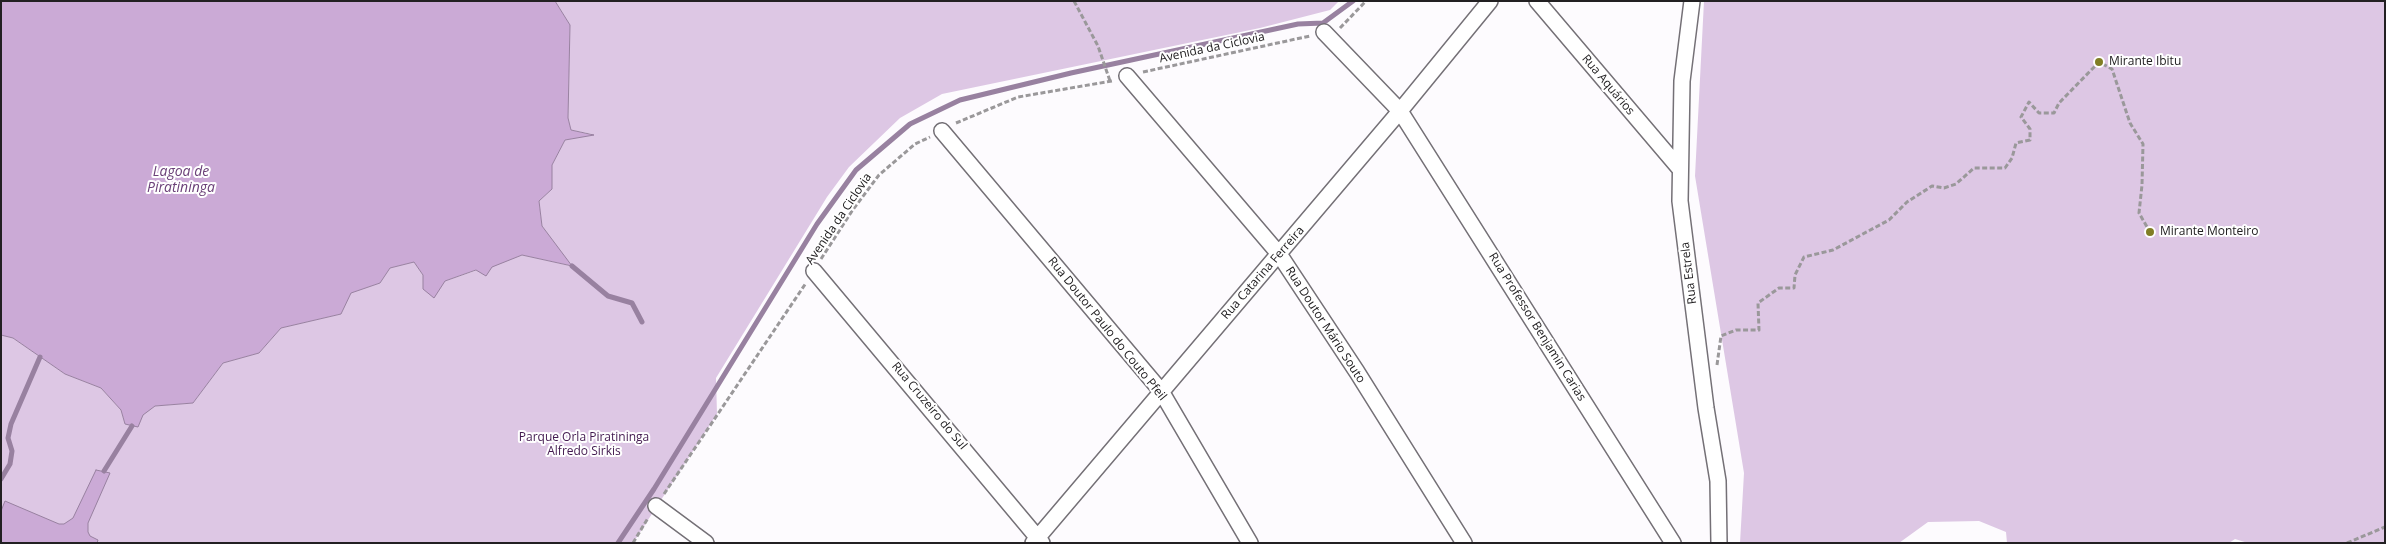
<!DOCTYPE html>
<html>
<head>
<meta charset="utf-8">
<style>
	body { margin:0 }
	#map { position:relative; width:2386px; height:544px; overflow:hidden; background:#fdfbfe; font-family:"Open Sans",sans-serif }
	canvas { display:block }
	.frame { position:absolute; inset:0; border:2px solid #222022; pointer-events:none }
</style>
</head>
<body>
<div id="map">
<canvas width="2386" height="544"></canvas>
<div class="frame"></div>
</div>
<script>
const ctx = document.querySelector('canvas').getContext('2d');
ctx.lineJoin = 'round';
function fillPath(path, color) {
  ctx.fillStyle = color;
  ctx.fill(path, 'evenodd');
}
function shape(rows) {
  const path = new Path2D();
  for (const r of rows) {
    path.moveTo(r[0], r[1]);
    for (let i = 2; i < r.length; i += 2) path.lineTo(r[i], r[i + 1]);
  }
  return path;
}
function stroke(path, color, width, dash) {
  ctx.strokeStyle = color;
  ctx.lineWidth = width;
  ctx.lineCap = dash ? 'butt' : 'round';
  ctx.setLineDash(dash || []);
  ctx.stroke(path);
}
function label(font, color, halo, rows, align = 'center') {
  ctx.font = font + ' "Open Sans",sans-serif';
  ctx.lineWidth = 4;
  ctx.setLineDash([]);
  ctx.textBaseline = 'middle';
  ctx.strokeStyle = halo;
  ctx.fillStyle = color;
  for (const [text, x, y, turn = 0] of rows) {
    ctx.save();
    ctx.translate(x, y);
    ctx.rotate((+turn || 0) * Math.PI / 180);
    ctx.textAlign = isNaN(turn) ? turn : align;
    if (halo) ctx.strokeText(text, 0, 0);
    ctx.fillText(text, 0, 0);
    ctx.restore();
  }
}
fillPath(shape([
	[555,1,1339,1,1330,10,1260,28,942,94,900,118,849,167,827,197,716,378,717,414,633,543,1,543,1,335,13,338,65,374,101,388,121,410,125,424,155,406,193,403,223,363,259,353,281,328,341,314,350,293,380,283,390,268,414,262,423,275,445,281,522,255,571,266,542,226,539,201,552,189,552,165,565,140,592,134,571,130,568,119,570,25],
	[1704,1,2385,1,2385,543,2248,543,2235,539,2229,543,2007,543,2006,532,1979,521,1928,522,1899,543,1740,543,1744,473,1695,176]
]), '#ddc7e4');
const water = shape([
	[1,1,555,1,570,25,568,118,571,130,594,135,565,140,552,165,552,189,539,201,542,226,572,266,522,255,492,267,486,276,476,270,445,281,434,298,423,289,423,275,414,262,390,268,380,283,351,293,341,314,281,328,259,353,223,363,193,403,155,406,143,415,138,427,125,424,121,410,101,388,65,374,13,338,1,335,1,1],
	[96,470,110,473,88,523,88,532,90,536,98,540,97,543,1,543,1,511,5,501,59,524,64,524,73,518,96,470]
]);
fillPath(water, '#cbaad6');
stroke(water, '#9881a0', 1);
stroke(shape([
	[572,266,608,296,632,303,642,322],
	[104,471,132,426],
	[1,479,10,464,12,451,8,438,11,424,40,357],
	[618,543,654,489,817,224,856,170,910,124,960,100,1071,73,1298,24,1323,23,1353,1]
]), '#9881a0', 5);
const minor = shape([
	[1537,1,1679,168],
	[1692,1,1682,81,1680,201,1706,408,1718,481,1719,543],
	[1324,32,1400,111,1673,543],
	[1127,76,1279,254,1357,372,1464,543],
	[942,131,1161,391,1250,543],
	[814,271,1042,543],
	[656,506,706,543],
	[1033,543,1400,111,1490,1]
]);
stroke(minor, '#747076', 18);
stroke(shape([
	[1074,1,1098,46,1110,81],
	[1340,28,1366,1],
	[1143,72,1310,36],
	[956,123,1018,97,1112,81],
	[821,259,852,211,879,175,915,144,930,137],
	[1717,365,1721,336,1736,330,1759,330,1758,303,1779,288,1794,288,1795,275,1804,257,1833,250,1889,220,1907,202,1932,186,1944,188,1956,184,1974,168,2005,168,2012,158,2016,143,2030,140,2030,129,2021,117,2029,102,2039,113,2054,113,2059,103,2099,62,2112,69,2130,123,2143,144,2142,185,2139,213,2150,232],
	[664,494,806,283],
	[633,543,648,518],
	[2347,543,2385,527]
]), '#9a989a', 3, [5, 2.5]);
stroke(minor, '#fff', 15);
for (const [x, y, r, color] of [
	[2099,62,5,"#807e25"],
	[2150,232,5,"#807e25"]
]) {
  const dot = new Path2D();
  dot.arc(x, y, r, 0, 2 * Math.PI);
  ctx.fillStyle = color;
  ctx.fill(dot);
  stroke(dot, '#fff', 2);
}
label('12px', '#222022', '#fff', [
	["Avenida da Ciclovia",1212,48,-12],
	["Rua Aquários",1608,85,50],
	["Avenida da Ciclovia",839,219,-56],
	["Rua Catarina Ferreira",1263,273,-49],
	["Rua Estrela",1689,273,-97],
	["Rua Doutor Mário Souto",1325,325,57],
	["Rua Professor Benjamin Carias",1537,327,58],
	["Rua Doutor Paulo do Couto Pfeil",1107,329,51],
	["Rua Cruzeiro do Sul",929,406,50]
]);
label('12px', '#222022', '#fff', [
	["Mirante Ibitu",2109,62],
	["Mirante Monteiro",2160,232]
], 'left');
label('12px', '#42194f', '#fff', [
	["Parque Orla Piratininga",584,438],
	["Alfredo Sirkis",584,452]
]);
label('italic 14px', '#6b4078', '#fff', [
	["Lagoa de",181,172],
	["Piratininga",181,188]
]);
</script>
</body>
</html>
